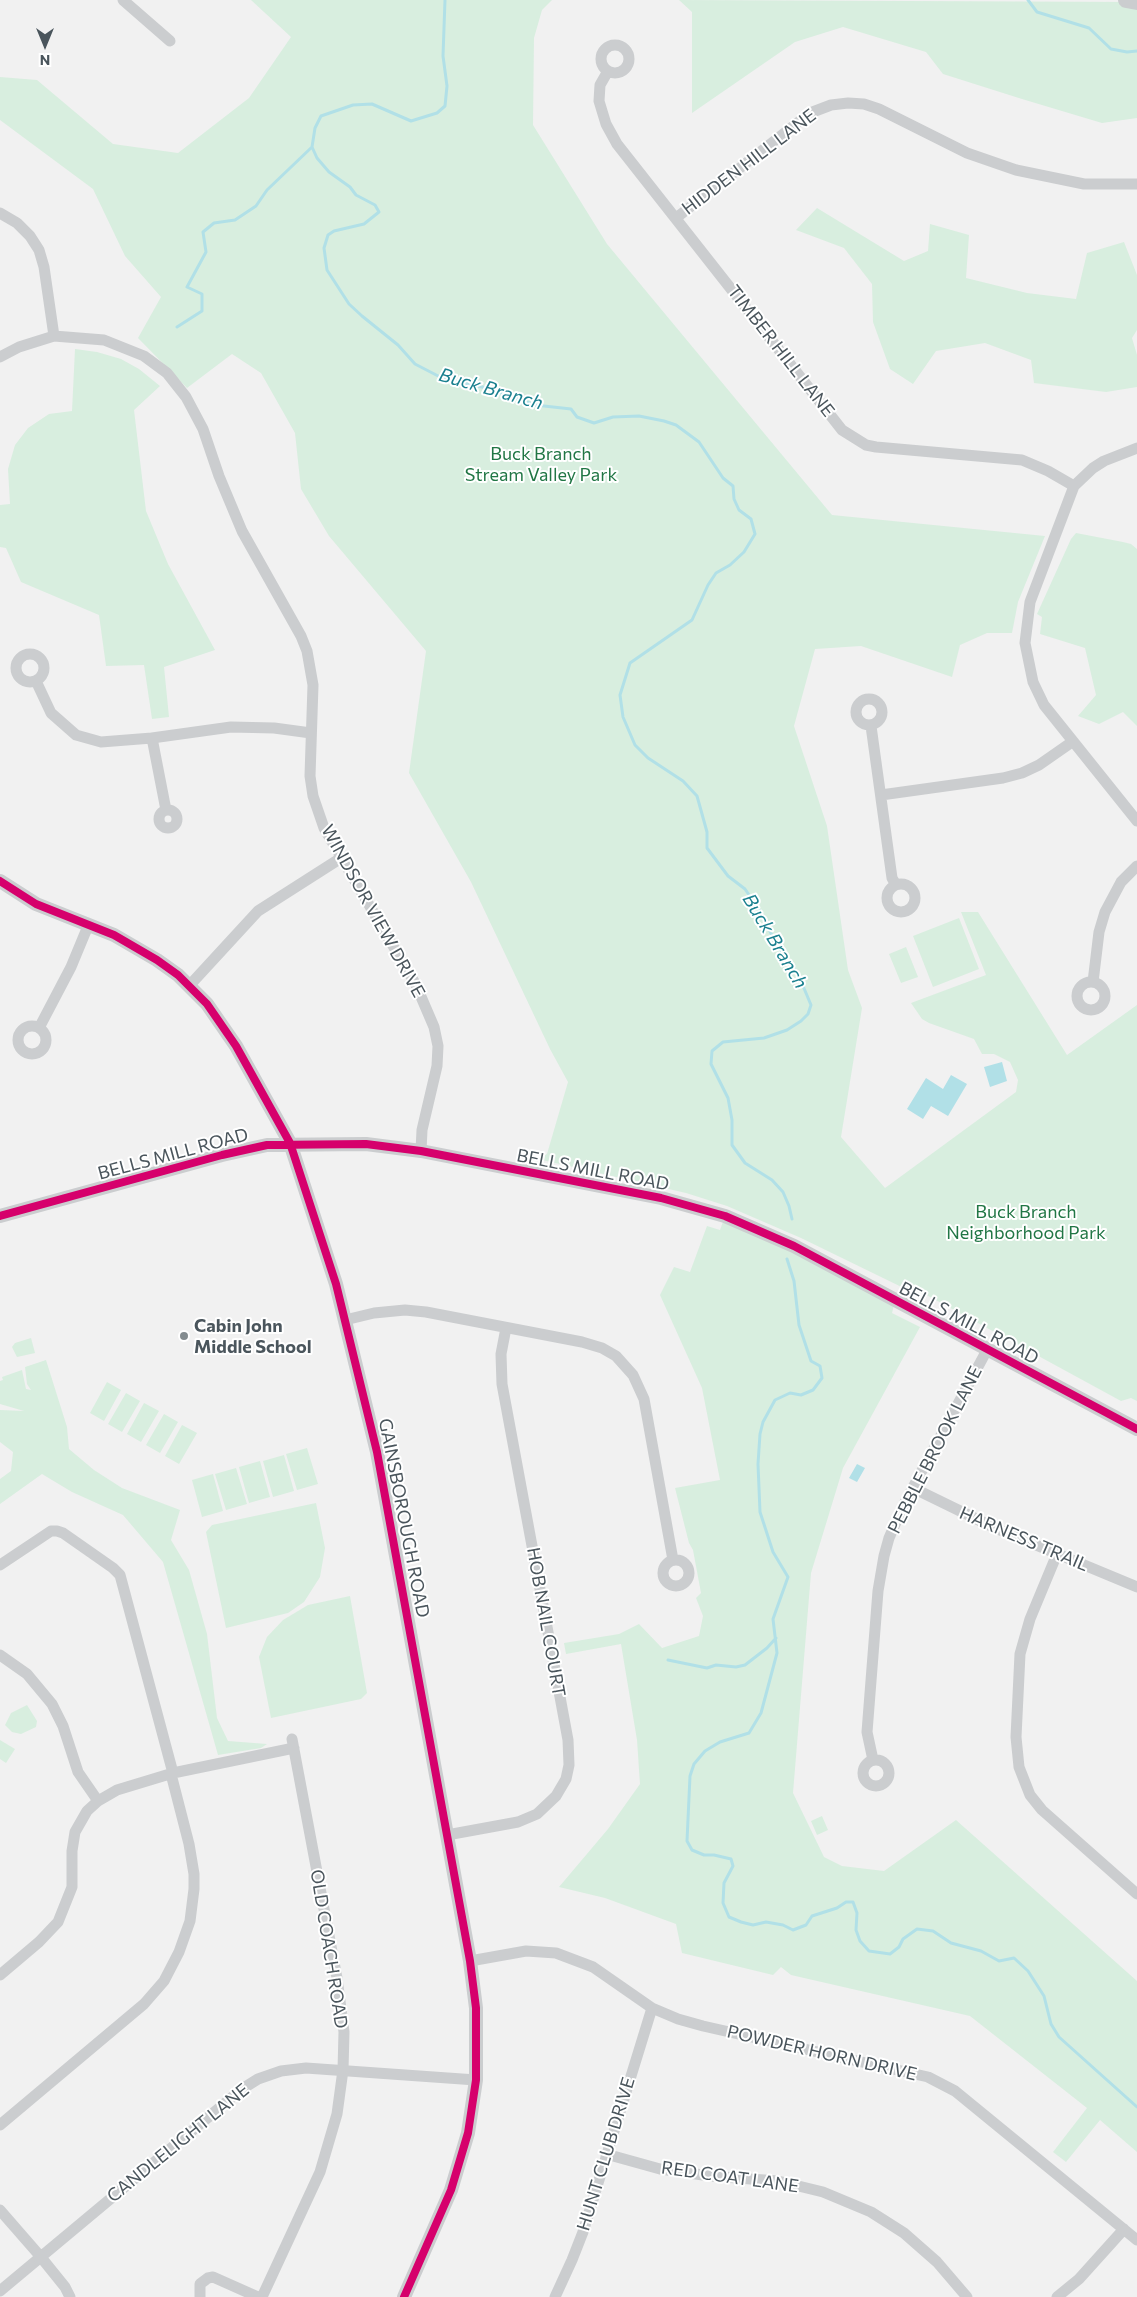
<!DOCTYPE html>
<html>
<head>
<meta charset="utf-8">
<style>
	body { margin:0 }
	#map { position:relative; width:1137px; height:2297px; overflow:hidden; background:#f1f1f1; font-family:Commissioner,sans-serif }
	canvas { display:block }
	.north { position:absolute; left:20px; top:20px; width:50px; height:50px; -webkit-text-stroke:4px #fff; paint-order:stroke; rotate:180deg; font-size:14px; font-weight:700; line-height:20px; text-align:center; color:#4a555c }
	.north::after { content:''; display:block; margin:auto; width:18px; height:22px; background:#4a555c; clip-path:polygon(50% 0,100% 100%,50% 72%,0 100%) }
</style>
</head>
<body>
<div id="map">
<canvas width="1137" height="2297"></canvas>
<div class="north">N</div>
</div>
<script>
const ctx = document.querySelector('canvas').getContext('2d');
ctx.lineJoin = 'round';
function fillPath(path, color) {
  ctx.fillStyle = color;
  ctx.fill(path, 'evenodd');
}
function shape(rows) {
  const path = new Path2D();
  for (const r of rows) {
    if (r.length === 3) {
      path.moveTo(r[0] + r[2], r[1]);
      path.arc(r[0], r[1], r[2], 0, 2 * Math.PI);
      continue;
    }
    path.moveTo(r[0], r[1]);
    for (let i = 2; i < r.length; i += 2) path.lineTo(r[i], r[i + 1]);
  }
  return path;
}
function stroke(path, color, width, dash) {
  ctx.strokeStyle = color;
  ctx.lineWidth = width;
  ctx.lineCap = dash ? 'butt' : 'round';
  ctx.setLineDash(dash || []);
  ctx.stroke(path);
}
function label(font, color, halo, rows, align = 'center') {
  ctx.font = font + ' Commissioner,sans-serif';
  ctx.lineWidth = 4;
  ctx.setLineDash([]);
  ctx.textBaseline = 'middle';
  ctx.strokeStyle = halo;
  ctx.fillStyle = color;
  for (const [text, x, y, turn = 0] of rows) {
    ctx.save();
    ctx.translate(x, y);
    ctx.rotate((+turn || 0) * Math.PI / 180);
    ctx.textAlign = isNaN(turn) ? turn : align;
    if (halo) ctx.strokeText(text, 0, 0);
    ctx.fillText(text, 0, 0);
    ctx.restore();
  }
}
fillPath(shape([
	[251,0,552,0,542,10,534,38,533,125,607,244,832,515,1045,536,1018,602,1012,633,987,633,960,645,952,677,861,646,815,649,794,726,827,826,848,970,862,1008,841,1137,885,1188,1016,1092,1018,1080,1010,1062,994,1054,982,1054,974,1039,929,1023,922,1019,911,1003,986,975,961,912,978,912,1067,1055,1137,1005,1137,1401,1131,1398,1121,1401,921,1292,920,1296,801,1238,727,1206,686,1193,538,1159,547,1154,568,1082,550,1049,471,882,409,773,426,651,329,536,301,489,295,433,261,373,232,354,187,388,138,338,161,297,125,256,93,189,0,120,0,77,37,80,113,144,178,153,249,98,291,37],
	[679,0,1137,2,1137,118,1102,123,1022,99,943,74,926,52,843,27,795,42,692,113,692,12],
	[817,208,904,261,928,251,930,224,969,235,966,278,1027,293,1076,299,1087,253,1124,242,1137,275,1137,330,1132,338,1137,355,1137,387,1106,392,1034,383,1031,360,985,343,936,351,913,384,890,369,873,322,872,284,844,248,796,230],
	[75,349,97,352,121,359,139,369,160,386,134,410,146,511,168,564,215,650,164,667,169,717,152,719,144,665,106,666,99,615,21,582,6,548,0,547,0,505,10,504,8,469,15,445,28,428,49,414,72,411],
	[1076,533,1123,542,1131,544,1137,549,1137,726,1123,712,1099,724,1078,716,1096,695,1085,648,1040,634,1042,617,1037,614,1071,539],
	[959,918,979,969,933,987,913,936],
	[906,947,918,977,901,983,889,954],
	[725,1216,895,1301,892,1313,920,1327,843,1468,811,1573,793,1793,824,1857,842,1866,884,1871,956,1820,1137,1981,1137,2152,1100,2120,1066,2162,1053,2152,1087,2108,970,2016,791,1975,781,1967,773,1975,682,1953,676,1924,605,1898,559,1887,608,1829,640,1784,637,1740,621,1644,566,1654,564,1643,619,1634,639,1624,662,1648,699,1636,703,1616,696,1598,701,1593,693,1550,689,1543,675,1488,720,1480,702,1388,660,1295,674,1267,690,1272,707,1226,720,1230],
	[31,1338,35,1353,17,1357,12,1347,15,1343],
	[46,1360,67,1427,69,1449,94,1470,122,1488,180,1510,171,1540,189,1570,207,1634,217,1718,228,1741,267,1744,261,1748,218,1755,163,1562,123,1515,72,1492,42,1474,0,1504,0,1479,11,1471,13,1452,0,1442,0,1410,24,1411,0,1404,0,1381,3,1380,2,1377,22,1370,26,1389,31,1390,27,1384,25,1367],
	[107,1382,121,1390,104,1421,90,1413],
	[126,1393,140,1401,122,1432,108,1424],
	[144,1403,159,1411,141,1442,127,1434],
	[164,1414,178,1422,160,1453,146,1445],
	[182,1425,197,1433,179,1464,165,1456],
	[307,1448,318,1484,297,1490,286,1454],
	[284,1455,294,1491,273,1497,263,1461],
	[260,1461,270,1497,249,1503,239,1467],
	[236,1468,247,1504,226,1510,215,1474],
	[213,1474,223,1511,202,1517,192,1480],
	[316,1503,325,1548,320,1577,304,1602,288,1613,226,1628,206,1532,212,1525],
	[350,1596,367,1693,361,1699,271,1718,259,1657,267,1637,283,1620,308,1605],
	[27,1705,37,1721,36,1727,21,1734,12,1732,5,1725,11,1713],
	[0,1740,15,1749,6,1763,0,1759],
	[822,1816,828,1830,817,1835,811,1821]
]), '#d8eedf');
fillPath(shape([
	[1002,1062,1007,1081,990,1087,984,1067],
	[951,1075,967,1084,948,1116,931,1106,923,1119,907,1109,926,1078,943,1089],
	[857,1464,865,1468,857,1482,849,1478]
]), '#b1e0e7');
stroke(shape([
	[445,0,443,56,447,86,445,106,437,113,411,121,372,104,353,105,321,116,315,128,312,147,317,158,329,172,350,187,356,195,375,205,379,212,364,224,334,231,328,235,324,248,327,270,349,304,362,316,398,345,415,364,442,378,491,389,535,405,571,409,577,417,594,423,613,417,639,416,664,421,676,425,699,442,723,478,733,486,734,499,739,510,751,519,755,534,744,552,730,565,716,573,708,585,692,620,630,663,620,695,623,717,635,745,648,758,683,781,697,796,707,832,707,848,728,876,745,889,758,908,776,943,798,974,811,1005,808,1014,801,1021,787,1030,764,1038,723,1042,712,1051,711,1064,728,1098,732,1120,732,1145,745,1163,772,1180,783,1192,789,1206,792,1219],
	[1028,0,1037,12,1089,28,1111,49,1127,52,1137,51],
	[177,327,202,311,202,294,187,287,206,252,203,232,214,223,235,220,256,206,267,190,312,147],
	[787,1259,794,1281,799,1325,811,1361,820,1366,822,1378,813,1390,801,1395,790,1393,775,1400,763,1422,760,1434,758,1464,760,1512,773,1552,788,1577,773,1619,777,1653,761,1713,749,1733,720,1742,705,1751,694,1764,690,1776,687,1841,692,1850,704,1855,714,1855,731,1859,733,1866,724,1883,723,1903,729,1917,741,1922,753,1925,766,1922,783,1925,793,1930,806,1925,812,1916,837,1908,846,1902,853,1902,857,1913,856,1930,860,1941,869,1951,890,1954,899,1947,903,1939,917,1929,933,1931,951,1943,981,1951,999,1961,1014,1958,1028,1971,1044,1996,1051,2024,1059,2037,1137,2107],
	[668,1660,707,1668,716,1665,736,1667,745,1665,767,1648,776,1638]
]), '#b1e0e7', 3);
stroke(shape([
	[123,0,170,41],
	[615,59,14],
	[608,71,600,85,599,101,606,124,617,144,842,430,866,445,876,447,1022,460,1048,471,1074,486],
	[0,213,17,223,30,236,39,250,44,267,54,336],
	[676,218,810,113,831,105,848,103,864,104,879,109,967,153,1016,170,1084,184,1137,184],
	[0,357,19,347,54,336,104,340,144,356,167,373,186,397,203,429,219,476,242,531,301,636,307,651,313,685,310,776,313,796,324,828,416,985,434,1027,438,1046,437,1066,422,1130,421,1151],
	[1137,448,1104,461,1093,468,1074,486,1030,602,1025,643,1033,682,1044,705,1137,821],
	[30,668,14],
	[36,681,51,713,76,735,101,742,152,738,231,727,274,728,311,733],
	[869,712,13],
	[871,726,892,878,896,885],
	[152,738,166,810],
	[881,795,1003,778,1022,773,1039,765,1072,742],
	[168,819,9],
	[901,898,14],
	[1093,982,1099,932,1105,912,1121,882,1137,866],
	[1091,996,14],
	[189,986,258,911,341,858],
	[32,1040,14],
	[39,1028,71,967,88,926],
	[345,1320,374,1313,405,1310,426,1312,582,1342,602,1348,616,1356,633,1375,644,1399,673,1560],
	[913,1488,995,1528,1137,1587],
	[1057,1554,1030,1619,1020,1654,1016,1737,1019,1767,1030,1795,1042,1810,1137,1894],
	[676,1573,13],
	[0,1565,51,1531,57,1531,63,1533,113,1568,120,1575,173,1773],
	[0,1655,27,1674,52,1704,63,1726,78,1772,98,1801],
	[876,1773,13],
	[873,1760,867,1732,878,1591,884,1556,889,1538,904,1504,987,1350],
	[447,1835,518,1822,537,1814,556,1796,566,1779,569,1765,568,1740,502,1384,501,1354,506,1328],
	[470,1961,526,1951,556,1953,593,1967,652,2008,678,2019,703,2026,928,2077,955,2091,1137,2240],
	[0,1975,39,1942,58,1922,72,1887,72,1851,75,1832,87,1811,98,1801,117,1790,173,1773,294,1748],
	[0,2125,144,2004,164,1981,179,1952,190,1921,194,1889,194,1874,189,1844,171,1774],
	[606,2154,660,2169,710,2176,778,2181,823,2192,871,2212,904,2233,937,2262,967,2297],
	[0,2210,40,2256,65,2287,70,2297],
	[0,2291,242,2089,258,2079,281,2071,306,2068,476,2080],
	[200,2297,200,2284,208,2278,213,2277,258,2297],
	[262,2297,320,2172,337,2114,343,2070,344,2032,337,1978,292,1739],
	[555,2297,572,2260,583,2232,652,2008],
	[1057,2297,1079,2279,1124,2229]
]), '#cbcdcf', 11);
stroke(shape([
	[0,881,36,904,114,935,157,960,178,975,207,1004,236,1046,290,1143,336,1284,377,1452,470,1961,476,2008,476,2080,468,2133,451,2190,404,2297],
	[0,1216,222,1155,267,1145,366,1144,421,1151,661,1198,725,1216,794,1246,1137,1429]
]), '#cbcdcf', 14);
stroke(shape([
	[1126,0,1137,2]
]), '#cbcdcf', 16);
stroke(shape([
	[0,881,36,904,114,935,157,960,178,975,207,1004,236,1046,290,1143,336,1284,377,1452,470,1961,476,2008,476,2080,468,2133,451,2190,404,2297],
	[0,1216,222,1155,267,1145,366,1144,421,1151,661,1198,725,1216,794,1246,1137,1429]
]), '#d6006c', 8);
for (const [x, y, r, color] of [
	[184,1336,5,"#848c90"]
]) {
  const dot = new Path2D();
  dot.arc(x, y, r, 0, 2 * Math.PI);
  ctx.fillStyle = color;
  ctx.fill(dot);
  stroke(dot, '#fff', 2);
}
label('18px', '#4a555c', '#fff', [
	["HIDDEN HILL LANE",749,162,-37],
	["TIMBER HILL LANE",781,351,52],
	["WINDSOR VIEW DRIVE",373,911,61],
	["BELLS MILL ROAD",173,1154,-15],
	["BELLS MILL ROAD",593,1170,11],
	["BELLS MILL ROAD",969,1323,28],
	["PEBBLE BROOK LANE",935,1450,-63],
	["GAINSBOROUGH ROAD",404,1518,79],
	["HARNESS TRAIL",1024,1539,23],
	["HOB NAIL COURT",546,1622,80],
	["OLD COACH ROAD",329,1949,81],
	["POWDER HORN DRIVE",822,2053,13],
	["CANDLELIGHT LANE",178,2143,-39],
	["HUNT CLUB DRIVE",606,2154,-73],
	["RED COAT LANE",730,2177,8]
]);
label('18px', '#217645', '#fff', [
	["Buck Branch",541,454],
	["Stream Valley Park",541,475],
	["Buck Branch",1026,1212],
	["Neighborhood Park",1026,1233]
]);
label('bold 18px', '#4a555c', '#fff', [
	["Cabin John",194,1326],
	["Middle School",194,1347]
], 'left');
label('italic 19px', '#1a808f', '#fff', [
	["Buck Branch",491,389,16],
	["Buck Branch",775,941,59]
]);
</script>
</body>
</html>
